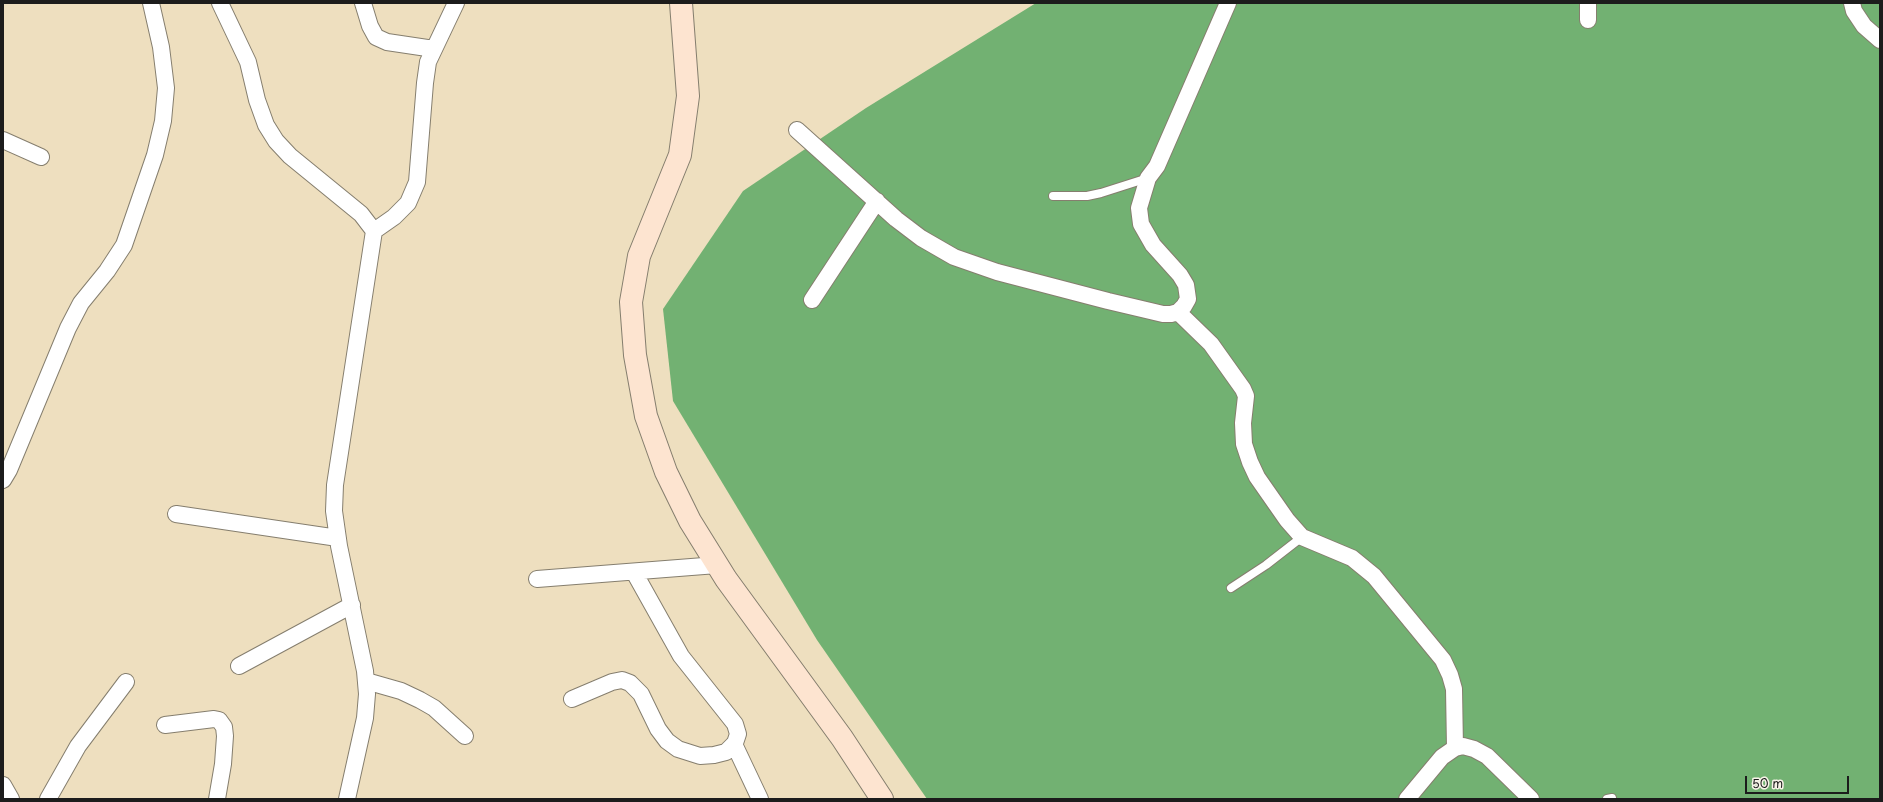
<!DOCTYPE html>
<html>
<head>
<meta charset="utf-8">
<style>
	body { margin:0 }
	#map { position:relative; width:1883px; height:802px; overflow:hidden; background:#eedfbf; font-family:"Playpen Sans",sans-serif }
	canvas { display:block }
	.frame { position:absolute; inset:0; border:4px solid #1c1c1c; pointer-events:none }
	.scale { position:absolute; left:1745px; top:776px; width:104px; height:18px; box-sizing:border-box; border:2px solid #1c1c1c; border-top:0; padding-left:5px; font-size:12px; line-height:14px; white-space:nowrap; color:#1c1c1c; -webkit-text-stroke:3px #f7f3e8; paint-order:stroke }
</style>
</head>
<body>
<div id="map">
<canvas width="1883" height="802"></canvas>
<div class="frame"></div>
<div class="scale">50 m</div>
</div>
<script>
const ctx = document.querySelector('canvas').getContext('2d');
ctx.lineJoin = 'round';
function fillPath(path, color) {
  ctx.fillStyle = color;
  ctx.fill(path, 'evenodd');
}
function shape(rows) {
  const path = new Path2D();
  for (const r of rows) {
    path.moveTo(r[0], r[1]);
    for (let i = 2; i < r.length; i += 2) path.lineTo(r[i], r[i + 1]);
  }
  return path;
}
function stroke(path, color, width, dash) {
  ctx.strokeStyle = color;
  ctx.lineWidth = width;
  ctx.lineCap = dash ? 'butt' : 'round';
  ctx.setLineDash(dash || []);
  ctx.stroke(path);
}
fillPath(shape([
	[1036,3,1880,3,1880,799,927,799,817,640,673,401,663,309,743,191,866,108]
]), '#72b172');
const service = shape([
	[1053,196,1087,196,1101,193,1148,178],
	[1231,588,1266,565,1302,537],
	[1607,799,1612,798]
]);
const minor = shape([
	[220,3,248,62,257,100,266,125,276,141,290,156,361,214,374,231,335,485,334,511,339,546,365,671,367,694,365,718,347,799],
	[363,3,370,26,376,37,387,42,434,49],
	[1852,3,1854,11,1864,26,1880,40],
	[1588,20,1588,3],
	[797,130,896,219,921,238,954,257,997,272,1108,301,1163,314,1171,314,1178,312,1184,306,1188,299,1186,285,1180,275,1153,245,1141,224,1139,208,1148,178,1157,166,1228,3],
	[3,140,41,157],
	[374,231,394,217,408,203,417,182,425,83,428,62,456,3],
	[812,300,877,201],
	[1178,312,1211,344,1243,389,1246,396,1243,423,1244,444,1250,462,1257,477,1287,520,1302,537,1352,558,1374,576,1443,660,1450,675,1454,689,1455,748],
	[3,480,9,470,68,328,81,303,107,271,124,245,155,155,163,121,166,88,161,47,151,3],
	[176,514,338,538],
	[537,579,717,565],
	[239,666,352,605],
	[366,681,401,691,420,700,434,708,465,736],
	[572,699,612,682,622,680,630,683,641,694,658,729,667,741,678,749,700,756,714,755,726,752,735,743,738,734,735,724,681,656,634,572],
	[165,725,214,719,219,720,224,727,225,736,223,764,217,799],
	[734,744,760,799],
	[3,785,11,799],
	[48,799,78,746,126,682],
	[1407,799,1442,757,1455,748,1463,746,1474,749,1487,756,1531,799]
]);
const secondary = shape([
	[681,3,688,96,680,155,639,256,631,302,635,355,646,416,666,472,690,521,726,579,842,738,882,799]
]);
stroke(service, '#857e6e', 10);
stroke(minor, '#857e6e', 18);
stroke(secondary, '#857e6e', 24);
stroke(service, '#fff', 8);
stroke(minor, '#fff', 16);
stroke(secondary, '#fde4d0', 22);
</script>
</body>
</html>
